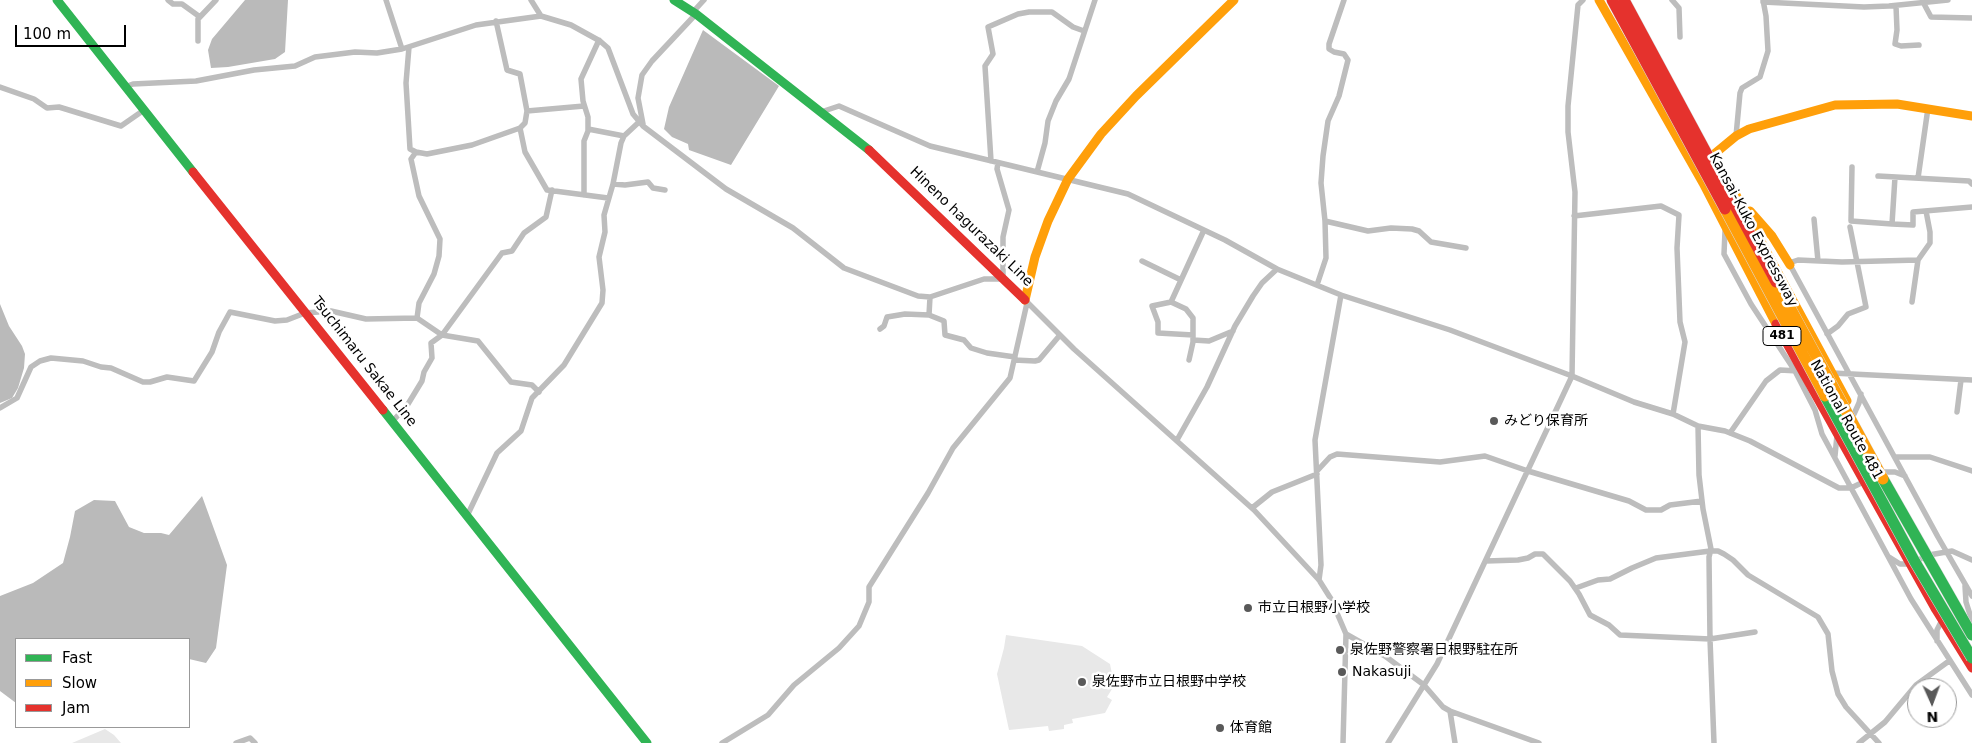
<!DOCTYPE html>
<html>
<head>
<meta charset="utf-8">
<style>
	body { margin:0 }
	#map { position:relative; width:1972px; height:743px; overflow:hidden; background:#fff; font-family:"DejaVu Sans",sans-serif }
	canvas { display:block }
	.legend { position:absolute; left:15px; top:638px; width:175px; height:90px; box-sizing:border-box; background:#fff; border:1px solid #999; margin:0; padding:6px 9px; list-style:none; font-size:15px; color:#000 }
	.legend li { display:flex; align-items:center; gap:10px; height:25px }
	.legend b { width:25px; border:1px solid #999 }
	.north { position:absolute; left:1907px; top:678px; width:50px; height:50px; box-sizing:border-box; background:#fff; border:1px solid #999; border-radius:50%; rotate:178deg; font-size:14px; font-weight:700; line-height:20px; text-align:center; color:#000 }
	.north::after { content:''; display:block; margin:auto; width:18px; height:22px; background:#595959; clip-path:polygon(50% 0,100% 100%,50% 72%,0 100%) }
	.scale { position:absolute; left:15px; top:25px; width:111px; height:22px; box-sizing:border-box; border:2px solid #000; border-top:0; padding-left:6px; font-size:15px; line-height:18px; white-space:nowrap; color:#000; -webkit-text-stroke:4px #fff; paint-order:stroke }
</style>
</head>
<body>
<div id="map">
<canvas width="1972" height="743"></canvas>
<ul class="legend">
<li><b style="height:6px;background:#30b455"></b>Fast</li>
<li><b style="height:6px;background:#ff9f0a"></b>Slow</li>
<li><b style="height:6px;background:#e5322d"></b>Jam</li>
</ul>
<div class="north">N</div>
<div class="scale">100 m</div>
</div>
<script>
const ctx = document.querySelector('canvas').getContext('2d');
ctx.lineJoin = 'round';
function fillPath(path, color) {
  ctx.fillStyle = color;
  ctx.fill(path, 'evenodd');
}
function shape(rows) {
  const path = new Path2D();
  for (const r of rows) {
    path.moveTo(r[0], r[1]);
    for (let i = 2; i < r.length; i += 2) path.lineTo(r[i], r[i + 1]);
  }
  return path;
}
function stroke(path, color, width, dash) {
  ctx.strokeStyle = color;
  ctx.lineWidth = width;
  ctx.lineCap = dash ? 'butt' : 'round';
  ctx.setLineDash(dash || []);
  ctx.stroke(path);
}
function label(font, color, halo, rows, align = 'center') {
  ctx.font = font + ' "DejaVu Sans","Noto Sans JP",sans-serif';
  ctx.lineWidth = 5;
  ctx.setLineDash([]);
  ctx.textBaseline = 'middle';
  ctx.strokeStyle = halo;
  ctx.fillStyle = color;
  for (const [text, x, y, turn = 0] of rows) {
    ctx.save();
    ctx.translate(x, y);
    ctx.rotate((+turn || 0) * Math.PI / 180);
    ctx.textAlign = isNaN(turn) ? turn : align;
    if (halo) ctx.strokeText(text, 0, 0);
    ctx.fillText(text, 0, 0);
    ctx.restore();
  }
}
fillPath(shape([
	[1006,635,1082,646,1110,664,1112,674,1117,681,1107,697,1112,700,1105,713,1072,719,1073,723,1064,725,1064,729,1049,731,1048,726,1009,730,997,674,1004,648],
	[105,729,114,735,121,743,72,743]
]), '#e8e8e8');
fillPath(shape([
	[245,0,288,0,285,52,275,59,228,67,211,68,208,50,212,39],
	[703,30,779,86,731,165,689,150,688,144,672,137,664,129,669,107],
	[0,304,9,326,22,346,25,354,24,368,18,388,12,398,0,403],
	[202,496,227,565,216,648,206,663,189,659,189,639,16,639,16,703,0,691,0,596,33,583,63,563,70,537,75,511,94,500,115,501,129,527,144,533,161,533,169,535]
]), '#bababa');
stroke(shape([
	[168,0,173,4,182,4,200,17],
	[386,0,402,49],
	[531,0,541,16,571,25,600,41,608,48,633,114,643,126,726,189,793,228,844,268,918,296,930,297,984,279,1003,279,1003,237,1009,210,997,169,998,163],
	[1672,0,1679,8,1680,37],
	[1763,2,1864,7,1889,6,1948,0],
	[1923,2,1931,17,1972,18],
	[1896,6,1897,30,1895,44,1901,46,1919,45],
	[693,12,704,0],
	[496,21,507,70,520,74,527,111,525,123,520,128],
	[198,41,198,19,216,0],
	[409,47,406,83,410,149,416,152],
	[0,87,34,99,47,108,59,107,121,126,144,110],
	[125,87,133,84,196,81,254,70,295,66,315,57,355,52,377,53,402,49,476,25,541,16],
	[527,111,584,106],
	[821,112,839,106,930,146,1128,194,1225,240,1277,269,1341,295,1450,330,1572,376,1634,402,1673,414,1698,426,1725,431,1750,441,1839,488,1851,488,1884,472,1895,472,1905,476],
	[643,124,638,98,642,75,652,61,696,14],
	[588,129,624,136],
	[1736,136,1740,93,1742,88,1760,77,1768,51,1766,16,1763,0],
	[991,161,985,66,993,54,988,27,1018,14,1029,12,1052,12,1073,27,1084,31],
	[1852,167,1851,221,1892,224,1895,177],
	[1037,172,1045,143,1048,121,1056,101,1069,79,1095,0],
	[1878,176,1969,181,1972,184],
	[1918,178,1928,108],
	[613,184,625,185,648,182,653,188,665,190],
	[584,195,584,141,588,131,588,117,583,101,581,79,599,40],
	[1574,216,1661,206,1679,215,1677,248,1680,322,1685,342,1673,414],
	[1814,219,1818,261],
	[1325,221,1368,231,1391,228,1412,229,1419,231,1431,242,1466,248],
	[1892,224,1913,225,1913,212,1972,207],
	[1725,231,1724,254,1751,304,1795,371,1815,410,1822,434,1911,599,1972,695],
	[1918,260,1930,243,1930,232,1926,211],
	[1142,261,1181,280],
	[1789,263,1798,260,1842,262,1918,260,1912,302],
	[1790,265,1938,537,1972,596],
	[1317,285,1326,258,1325,221,1321,183,1323,156,1328,121,1339,96,1348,60,1344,54,1334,52,1329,49,1329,44,1344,0],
	[1025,300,1074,349,1254,510,1319,580,1331,599,1346,634,1343,743],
	[1171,302,1152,306,1158,322,1158,333,1193,335],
	[929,315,930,297],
	[417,318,419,303,434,274,439,256,440,239,419,196,411,159,416,152,427,154,472,145,520,128,525,152,547,190,608,198],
	[880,329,884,326,887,317,905,314,929,315,944,321,945,335,964,340,971,348,987,353,1015,357],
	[1827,334,1838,326,1848,314,1866,307,1850,227],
	[1193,340,1209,341,1233,331],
	[1014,360,1035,361,1039,360,1060,335],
	[1189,360,1193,342,1193,318,1186,309,1171,302,1204,230],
	[1832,373,1972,380],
	[0,408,17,398,31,367,40,361,51,358,83,361,101,367,111,368,143,382,150,382,167,377,194,381,212,352,219,332,230,312,275,321,287,320,305,313,331,311,366,319,417,318,442,335,478,341,511,382,532,385,539,392],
	[1957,412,1961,380],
	[1854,414,1859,403,1861,394],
	[392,422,408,404,422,381,424,372,432,358,431,343,442,335,502,253,512,251,524,233,546,217,552,190],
	[1698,426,1699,475,1703,509,1711,549,1709,557,1710,639,1714,743],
	[1730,433,1766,381,1780,370,1798,371],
	[1177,440,1207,387,1235,326,1253,296,1262,283,1277,269],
	[1835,456,1837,435],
	[1895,457,1930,457,1972,471],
	[1317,471,1330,457,1337,454,1440,462,1485,456,1528,471,1629,501,1646,510,1661,510,1670,505,1702,501],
	[1252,508,1272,492,1317,474],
	[467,516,497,453,521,431,532,398,564,365,602,303,603,290,599,257,605,232,604,215,613,184,621,143,624,136,639,122],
	[1889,557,1900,564,1910,564,1929,555,1952,551,1972,560],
	[1486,561,1518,560,1528,558,1535,554,1543,554,1570,581,1579,594,1590,615,1609,625,1620,635,1710,639,1755,632],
	[1319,580,1321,565,1315,440,1341,295],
	[1965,586,1966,602,1972,621],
	[1576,588,1598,580,1610,579,1632,568,1656,558,1710,551,1718,551,1724,554,1733,560,1748,575,1818,617,1828,634,1832,671,1838,694,1846,707,1879,743],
	[1346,634,1385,656,1424,685,1443,707,1450,711,1539,743],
	[1937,641,1937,630,1942,620],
	[1450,711,1455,743],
	[236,743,250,738,255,743],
	[722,743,768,715,794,685,839,648,859,626,869,602,869,587,928,493,953,448,1010,378,1027,303],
	[1388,743,1437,664,1572,376,1575,192,1568,132,1568,106,1577,15,1578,5,1583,0],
	[1859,743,1885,722,1916,685,1949,661]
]), '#bdbdbd', 5.5);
stroke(shape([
	[57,0,193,172],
	[674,0,696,14,869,150],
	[383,410,647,743]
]), '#30b455', 9);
stroke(shape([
	[1599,0,1703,183,1776,324],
	[1713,155,1736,136,1749,129,1835,105,1897,104,1972,116],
	[1730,184,1847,401],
	[1750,211,1772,236,1790,265],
	[1025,300,1035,257,1048,221,1068,179,1101,134,1136,96,1234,0]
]), '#ff9f0a', 9);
stroke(shape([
	[869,150,1025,300],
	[193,172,383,410],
	[1776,324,1936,610,1972,668]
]), '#e5322d', 9);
const fastBridge = shape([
	[1825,396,1915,562,1972,658],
	[1883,479,1972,635]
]);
const slowBridge = shape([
	[1725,209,1825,396],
	[1776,282,1883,479]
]);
const jamBridge = shape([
	[1612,0,1725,209],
	[1624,0,1776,282]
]);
stroke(fastBridge, '#dbdbdb', 12, []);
stroke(slowBridge, '#dbdbdb', 12, []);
stroke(jamBridge, '#dbdbdb', 12, []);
stroke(fastBridge, '#30b455', 11);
stroke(slowBridge, '#ff9f0a', 11);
stroke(jamBridge, '#e5322d', 11);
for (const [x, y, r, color] of [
	[1494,421,5,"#595959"],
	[1248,608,5,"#595959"],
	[1340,650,5,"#595959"],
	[1342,672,5,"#595959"],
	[1082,682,5,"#595959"],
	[1220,728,5,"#595959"]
]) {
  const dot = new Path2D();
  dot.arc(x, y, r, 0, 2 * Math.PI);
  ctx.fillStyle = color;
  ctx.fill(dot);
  stroke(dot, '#fff', 2);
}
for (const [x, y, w] of [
	[1782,336,38]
]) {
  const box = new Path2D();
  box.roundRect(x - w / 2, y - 9.5, w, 19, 4);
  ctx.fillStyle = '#fff';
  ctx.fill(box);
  stroke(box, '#000', 1);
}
label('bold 12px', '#000', null, [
	["481",1782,336]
]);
label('14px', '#000', '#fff', [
	["Hineno hagurazaki Line",971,227,44],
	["Kansai-Kuko Expressway",1753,230,62],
	["Tsuchimaru Sakae Line",364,362,52],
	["National Route 481",1846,420,61]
]);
label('14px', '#000', '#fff', [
	["みどり保育所",1504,421],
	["市立日根野小学校",1258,608],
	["泉佐野警察署日根野駐在所",1350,650],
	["Nakasuji",1352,672],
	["泉佐野市立日根野中学校",1092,682],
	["体育館",1230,728]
], 'left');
</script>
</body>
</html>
